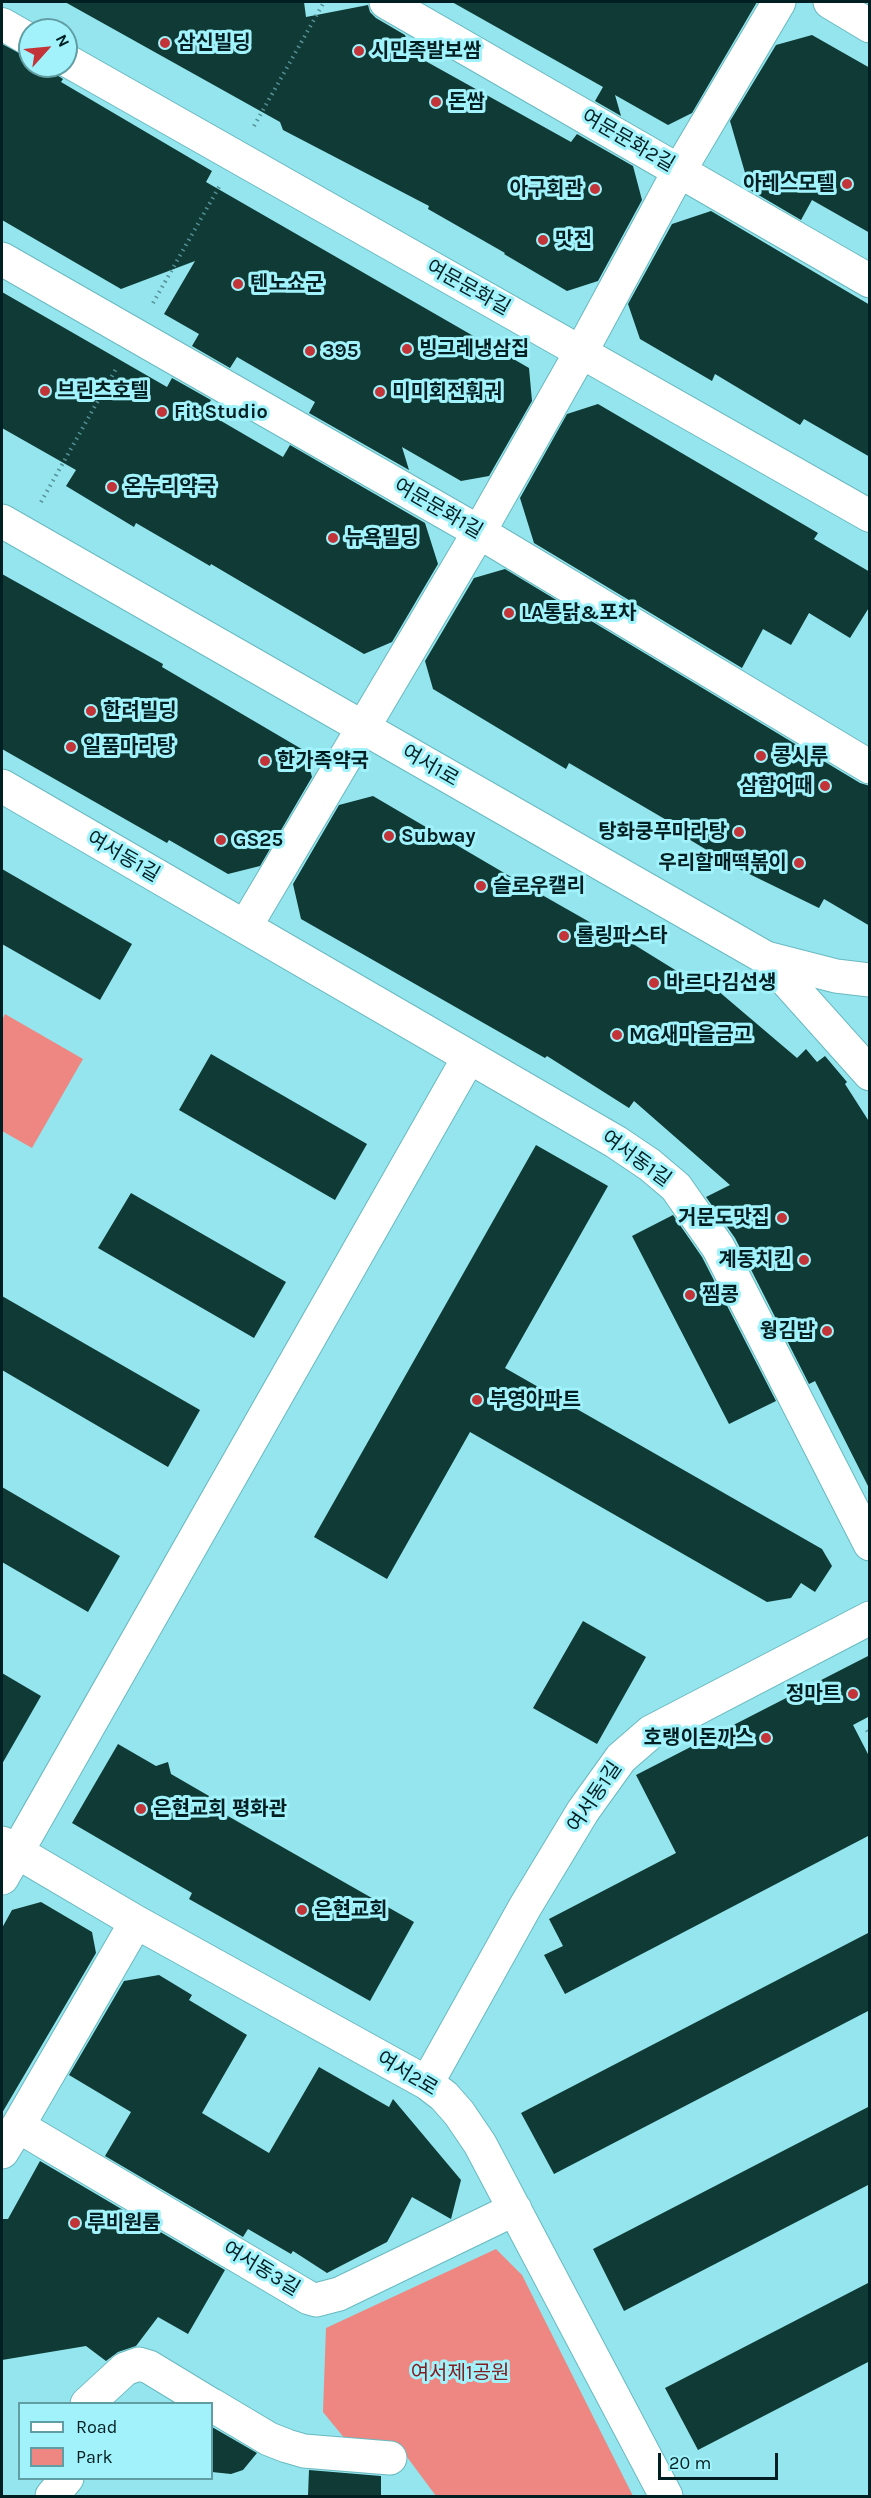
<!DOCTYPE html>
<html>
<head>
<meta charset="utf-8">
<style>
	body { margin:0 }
	#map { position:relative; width:871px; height:2498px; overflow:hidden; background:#94e5ed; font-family:Karla,sans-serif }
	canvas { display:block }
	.frame { position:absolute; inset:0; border:3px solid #001f22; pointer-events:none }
	.legend { position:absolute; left:18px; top:2402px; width:195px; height:78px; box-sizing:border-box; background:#a1f2fa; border:2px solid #619ea4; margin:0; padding:8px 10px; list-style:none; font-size:18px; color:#001f22 }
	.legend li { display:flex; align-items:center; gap:12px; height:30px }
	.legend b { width:30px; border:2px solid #619ea4 }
	.north { position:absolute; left:18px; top:18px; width:60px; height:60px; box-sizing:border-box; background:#a1f2fa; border:2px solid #619ea4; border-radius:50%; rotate:63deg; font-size:16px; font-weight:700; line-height:24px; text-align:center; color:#001f22 }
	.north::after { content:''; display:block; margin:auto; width:21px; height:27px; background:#c33439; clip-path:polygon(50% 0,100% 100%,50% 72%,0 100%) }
	.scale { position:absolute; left:658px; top:2453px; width:120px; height:27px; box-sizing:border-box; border:3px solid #001f22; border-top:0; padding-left:8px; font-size:18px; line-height:21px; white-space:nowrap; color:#001f22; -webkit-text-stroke:4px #a1f2fa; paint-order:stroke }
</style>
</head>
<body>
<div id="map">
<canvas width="871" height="2498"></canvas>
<div class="frame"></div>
<ul class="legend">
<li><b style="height:8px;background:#fff"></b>Road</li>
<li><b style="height:16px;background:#ee8781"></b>Park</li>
</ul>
<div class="north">N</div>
<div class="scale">20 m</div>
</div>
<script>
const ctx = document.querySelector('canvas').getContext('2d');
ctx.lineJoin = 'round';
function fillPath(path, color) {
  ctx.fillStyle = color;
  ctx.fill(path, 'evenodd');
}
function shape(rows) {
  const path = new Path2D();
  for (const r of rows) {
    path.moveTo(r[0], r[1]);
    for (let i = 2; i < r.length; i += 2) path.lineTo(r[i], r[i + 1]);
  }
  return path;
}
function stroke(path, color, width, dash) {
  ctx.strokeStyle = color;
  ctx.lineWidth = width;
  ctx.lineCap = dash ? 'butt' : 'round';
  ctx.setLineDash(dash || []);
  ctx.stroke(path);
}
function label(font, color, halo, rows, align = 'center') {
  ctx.font = font + ' Karla,"Noto Sans KR",sans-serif';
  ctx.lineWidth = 6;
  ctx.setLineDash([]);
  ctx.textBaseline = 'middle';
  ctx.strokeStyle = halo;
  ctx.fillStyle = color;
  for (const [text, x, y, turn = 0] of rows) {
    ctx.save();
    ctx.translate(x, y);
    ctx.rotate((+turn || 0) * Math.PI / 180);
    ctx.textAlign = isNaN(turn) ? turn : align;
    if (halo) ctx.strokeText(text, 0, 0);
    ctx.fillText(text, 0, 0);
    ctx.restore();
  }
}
fillPath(shape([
	[5,1014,83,1059,32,1148,2,1131,2,1020],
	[496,2249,522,2275,633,2496,436,2496,407,2457,345,2439,323,2412,326,2328]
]), '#ee8781');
fillPath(shape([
	[65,2,304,2,306,17,368,5,370,12,376,18,405,35,411,53,571,142,577,134,633,166,642,200,598,281,567,291,504,254,505,253,428,209,429,206,283,130,280,122],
	[452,2,757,2,692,113,668,125,615,95,621,116,595,101,603,87],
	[812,35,870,68,870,233,812,200,801,220,750,190,730,121,776,45],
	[2,44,30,58,30,66,43,66,63,79,61,82,212,171,206,182,529,368,532,401,489,476,461,481,402,447,409,470,309,413,315,402,237,357,230,368,192,346,199,334,164,314,195,261,121,289,2,220],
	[711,211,870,305,870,457,804,419,800,425,715,374,712,381,640,339,628,304,672,224],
	[2,292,167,387,172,378,211,400,204,411,283,457,290,445,425,523,438,564,392,642,364,654,211,564,210,566,136,523,134,527,66,486,76,470,2,428],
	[598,404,818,533,814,539,870,572,870,606,850,638,809,613,791,645,763,629,742,668,534,543,520,498,567,414],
	[505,569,860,783,870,786,870,926,824,899,819,908,735,867,672,829,675,825,569,763,566,769,433,689,425,661,474,578],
	[2,574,163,664,162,667,305,751,312,777,260,866,228,874,169,840,167,843,2,749],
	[373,796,535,891,623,941,625,939,714,994,717,990,797,1058,806,1049,817,1062,825,1056,847,1082,845,1084,870,1123,870,1490,815,1381,809,1384,735,1238,706,1197,730,1185,634,1101,629,1108,547,1056,545,1058,301,919,293,884,339,805],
	[2,869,132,944,100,1000,2,944],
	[211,1054,367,1144,335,1200,179,1110],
	[536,1145,608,1186,505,1368,822,1549,832,1566,815,1592,801,1583,791,1598,767,1602,470,1432,387,1579,314,1537],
	[131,1193,286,1282,254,1338,98,1248],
	[673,1215,702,1257,776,1401,729,1424,632,1236],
	[2,1296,200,1410,168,1467,2,1370],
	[2,1487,120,1556,88,1612,2,1562],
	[583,1621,646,1657,597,1744,533,1708],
	[870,1655,870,1716,853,1725,870,1758,870,1835,565,1994,544,1955,563,1946,549,1919,676,1853,636,1775],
	[2,1673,41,1696,2,1764],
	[118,1744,156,1766,168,1762,171,1774,209,1796,205,1803,414,1922,370,2001,189,1899,192,1893,72,1823],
	[41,1902,92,1932,96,1953,2,2113,2,1928,12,1910],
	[870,1932,870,2010,554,2174,521,2113],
	[159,1975,192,1995,189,2000,247,2035,202,2113,269,2153,319,2067,389,2107,393,2099,461,2180,451,2219,412,2197,387,2242,327,2273,293,2251,291,2254,248,2229,243,2237,105,2156,131,2112,69,2075,124,1981],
	[870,2106,870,2184,624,2311,593,2249],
	[40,2161,225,2270,188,2334,158,2317,136,2346,118,2352,106,2361,86,2346,2,2360,2,2219,8,2219],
	[870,2282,870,2361,698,2450,665,2388],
	[212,2427,257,2453,243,2470,231,2474,212,2472],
	[309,2470,381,2476,381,2496,308,2496]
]), '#0f3a35');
const pedestrian = shape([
	[2,24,30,40],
	[66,60,870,516]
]);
const minor = shape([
	[386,2,870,281],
	[2,259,479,532,870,767],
	[2,786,616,1142,650,1165,676,1187,718,1247,870,1544],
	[245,927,479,532,581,352,679,171,779,2],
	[2,1843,136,1922,427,2083,444,2096,459,2113,480,2144,666,2496],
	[2,1878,469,1057],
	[427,2083,525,1907,583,1811,621,1758,651,1732,870,1618],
	[18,2126,136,1922],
	[2,2152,18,2126,309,2298,316,2300,339,2294,515,2209],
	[87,2404,125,2369,139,2364,149,2367,210,2404],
	[212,2405,269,2439,287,2446,304,2451,390,2458],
	[52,2496,67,2478]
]);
const tertiary = shape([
	[830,2,870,26],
	[2,521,766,958,836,976,870,980],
	[768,960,870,1074]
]);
stroke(pedestrian, '#69b9c0', 34);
stroke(minor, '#69b9c0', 35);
stroke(tertiary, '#69b9c0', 35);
stroke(shape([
	[254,126,324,2],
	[153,303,219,187],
	[41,502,117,367],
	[867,1730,870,1736]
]), '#549096', 4, [1.5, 4.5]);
stroke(pedestrian, '#fff', 32);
stroke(minor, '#fff', 33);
stroke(tertiary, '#fff', 33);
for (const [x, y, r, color] of [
	[165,43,6,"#c33439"],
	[359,51,6,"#c33439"],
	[436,102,6,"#c33439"],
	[847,184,6,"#c33439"],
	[595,189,6,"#c33439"],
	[543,240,6,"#c33439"],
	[238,284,6,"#c33439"],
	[407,349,6,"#c33439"],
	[310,351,6,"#c33439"],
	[45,391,6,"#c33439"],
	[380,392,6,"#c33439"],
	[162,412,6,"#c33439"],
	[112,487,6,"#c33439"],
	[333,538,6,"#c33439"],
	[509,613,6,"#c33439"],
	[91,711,6,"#c33439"],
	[71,747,6,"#c33439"],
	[761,756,6,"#c33439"],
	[265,761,6,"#c33439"],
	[825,786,6,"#c33439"],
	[739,832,6,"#c33439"],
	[389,836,6,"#c33439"],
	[221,840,6,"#c33439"],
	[799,863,6,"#c33439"],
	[481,886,6,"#c33439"],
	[564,936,6,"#c33439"],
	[654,983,6,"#c33439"],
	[617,1035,6,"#c33439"],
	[782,1218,6,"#c33439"],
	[804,1260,6,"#c33439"],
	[690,1295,6,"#c33439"],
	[827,1331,6,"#c33439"],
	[477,1400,6,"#c33439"],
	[853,1694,6,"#c33439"],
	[766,1738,6,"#c33439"],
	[141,1809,6,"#c33439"],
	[302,1910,6,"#c33439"],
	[75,2223,6,"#c33439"]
]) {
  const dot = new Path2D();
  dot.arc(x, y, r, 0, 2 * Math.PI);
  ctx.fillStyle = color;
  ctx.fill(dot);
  stroke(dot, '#a1f2fa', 2);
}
label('bold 20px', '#001f22', '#a1f2fa', [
	["삼신빌딩",177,43],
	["시민족발보쌈",371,51],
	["돈쌈",448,102],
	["아레스모텔",835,184,"right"],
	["아구회관",583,189,"right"],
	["맛전",555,240],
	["텐노쇼군",250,284],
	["빙그레냉삼집",419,349],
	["395",322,351],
	["브린츠호텔",57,391],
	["미미회전훠궈",392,392],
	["Fit Studio",174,412],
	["온누리약국",124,487],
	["뉴욕빌딩",345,538],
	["LA통닭&포차",521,613],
	["한려빌딩",103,711],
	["일품마라탕",83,747],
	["콩시루",773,756],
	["한가족약국",277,761],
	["삼합어때",813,786,"right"],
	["탕화쿵푸마라탕",727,832,"right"],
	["Subway",401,836],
	["GS25",233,840],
	["우리할매떡볶이",787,863,"right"],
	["슬로우캘리",493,886],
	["롤링파스타",576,936],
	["바르다김선생",666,983],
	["MG새마을금고",629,1035],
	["거문도맛집",770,1218,"right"],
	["계동치킨",792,1260,"right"],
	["찜콩",702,1295],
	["웡김밥",815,1331,"right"],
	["부영아파트",489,1400],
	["정마트",841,1694,"right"],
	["호랭이돈까스",754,1738,"right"],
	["은현교회 평화관",153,1809],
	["은현교회",314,1910],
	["루비원룸",87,2223]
], 'left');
label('20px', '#001f22', '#a1f2fa', [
	["여문문화2길",628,141,30],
	["여문문화길",468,288,29],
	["여문문화1길",438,509,30],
	["여서1로",430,766,30],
	["여서동1길",123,857,30],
	["여서동1길",636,1159,36],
	["여서동1길",595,1797,-56],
	["여서2로",407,2074,31],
	["여서동3길",261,2269,31]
]);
label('20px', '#811f23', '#a1f2fa', [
	["여서제1공원",460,2373]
]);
</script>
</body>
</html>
